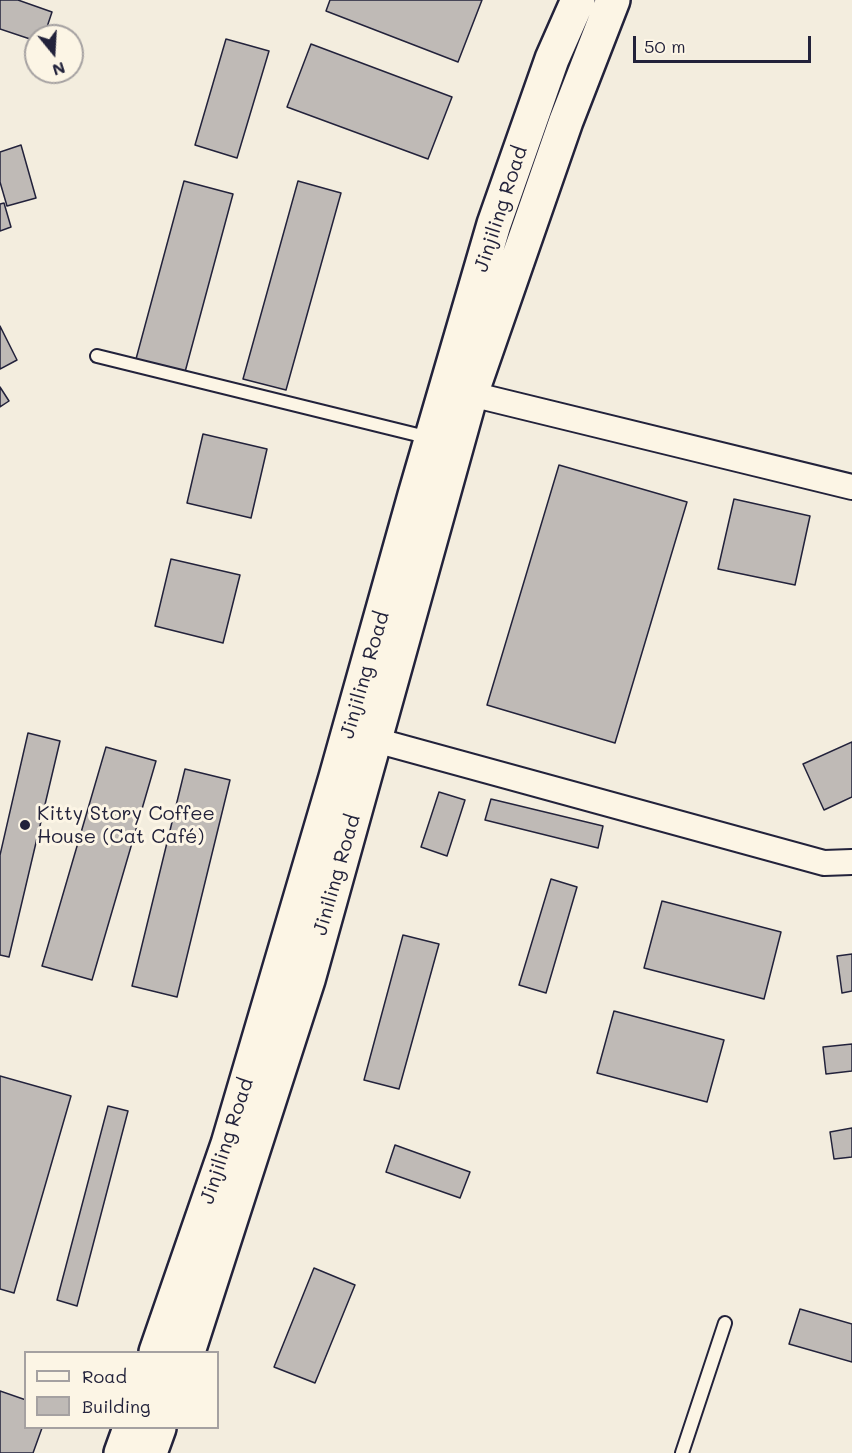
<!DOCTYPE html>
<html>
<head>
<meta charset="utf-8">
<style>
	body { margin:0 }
	#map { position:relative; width:852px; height:1453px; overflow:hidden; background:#f3edde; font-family:Mali,sans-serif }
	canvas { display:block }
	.legend { position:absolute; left:24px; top:1351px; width:195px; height:78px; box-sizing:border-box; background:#fcf5e5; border:2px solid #a5a1a1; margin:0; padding:8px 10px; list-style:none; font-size:18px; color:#22223b }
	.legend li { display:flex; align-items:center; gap:12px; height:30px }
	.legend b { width:30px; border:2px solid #a5a1a1 }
	.north { position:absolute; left:24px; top:24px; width:60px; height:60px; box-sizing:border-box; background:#fcf5e5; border:2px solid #a5a1a1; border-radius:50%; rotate:162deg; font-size:16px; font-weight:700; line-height:24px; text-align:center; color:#22223b }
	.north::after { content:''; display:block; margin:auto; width:21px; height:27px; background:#22223b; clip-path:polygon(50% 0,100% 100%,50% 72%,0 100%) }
	.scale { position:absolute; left:633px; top:36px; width:178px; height:27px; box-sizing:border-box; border:3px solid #22223b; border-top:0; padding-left:8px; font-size:18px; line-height:21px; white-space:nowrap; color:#22223b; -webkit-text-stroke:4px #fcf5e5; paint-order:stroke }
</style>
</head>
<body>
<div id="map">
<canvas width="852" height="1453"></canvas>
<ul class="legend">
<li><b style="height:8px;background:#fcf5e5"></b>Road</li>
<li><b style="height:16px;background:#bfbab6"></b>Building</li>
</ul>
<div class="north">N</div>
<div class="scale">50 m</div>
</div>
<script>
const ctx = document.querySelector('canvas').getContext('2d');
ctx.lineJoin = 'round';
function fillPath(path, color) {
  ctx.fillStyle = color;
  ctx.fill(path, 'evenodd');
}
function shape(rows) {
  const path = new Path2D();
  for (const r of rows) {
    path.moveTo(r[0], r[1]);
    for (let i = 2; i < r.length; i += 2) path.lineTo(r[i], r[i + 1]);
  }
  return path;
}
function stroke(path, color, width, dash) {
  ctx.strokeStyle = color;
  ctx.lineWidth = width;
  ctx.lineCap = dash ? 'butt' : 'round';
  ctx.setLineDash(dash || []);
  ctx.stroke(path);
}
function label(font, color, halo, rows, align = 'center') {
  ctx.font = font + ' Mali,sans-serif';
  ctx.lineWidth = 6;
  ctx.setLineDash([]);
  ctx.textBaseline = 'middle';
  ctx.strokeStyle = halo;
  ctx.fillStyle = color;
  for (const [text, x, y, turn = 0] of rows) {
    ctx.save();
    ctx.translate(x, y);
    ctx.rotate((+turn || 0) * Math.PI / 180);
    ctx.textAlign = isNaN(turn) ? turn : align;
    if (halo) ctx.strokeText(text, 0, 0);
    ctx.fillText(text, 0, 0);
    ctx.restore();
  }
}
const building = shape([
	[0,0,18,0,52,12,44,36,36,36,36,41,0,29,0,0],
	[330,0,482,0,458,62,326,11,330,0],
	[226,39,269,51,237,158,195,145,226,39],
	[311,44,452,97,428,159,287,107,311,44],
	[21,145,36,198,7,206,0,182,0,152,21,145],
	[184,181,233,194,185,372,136,359,184,181],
	[298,181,341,193,286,390,243,379,298,181],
	[4,203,11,227,0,231,0,204,4,203],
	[0,326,17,360,0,369,0,326],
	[0,387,9,401,0,407,0,387],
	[203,434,267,449,251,518,187,503,203,434],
	[559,465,687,502,615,743,487,705,559,465],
	[734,499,810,516,795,585,718,569,734,499],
	[171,559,240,575,223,643,155,626,171,559],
	[28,733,60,741,9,957,0,955,0,855,28,733],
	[852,742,852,797,824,810,803,764,852,742],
	[106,747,156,761,92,980,42,966,106,747],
	[185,769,230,780,177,997,132,986,185,769],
	[439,792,465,800,447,856,421,847,439,792],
	[491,799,603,826,598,848,485,820,491,799],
	[551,879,577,887,546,993,519,985,551,879],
	[662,901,781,932,764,999,644,968,662,901],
	[403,935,439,944,399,1089,364,1080,403,935],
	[852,954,852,991,842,993,837,956,852,954],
	[614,1011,724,1040,707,1102,597,1073,614,1011],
	[852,1044,852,1071,826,1074,823,1047,852,1044],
	[0,1076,71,1096,14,1293,0,1289,0,1076],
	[108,1106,128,1111,77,1306,57,1300,108,1106],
	[852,1128,852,1157,834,1159,830,1132,852,1128],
	[395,1145,470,1172,460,1198,386,1172,395,1145],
	[314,1268,355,1285,315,1383,274,1367,314,1268],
	[800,1309,852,1324,852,1362,789,1344,800,1309],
	[0,1391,26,1400,26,1428,42,1428,33,1453,0,1453,0,1391]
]);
fillPath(building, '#bfbab6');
stroke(building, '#22223b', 1.5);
const service = shape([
	[97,356,430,438],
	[682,1453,725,1323]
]);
const minor = shape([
	[471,394,852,487],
	[375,740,824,863,852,862]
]);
const primary = shape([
	[156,1352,228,1144,336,777,415,495,494,224,552,59,578,0],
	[188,1352,308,980,471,394,566,121,613,0],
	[121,1453,130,1428],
	[150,1453,159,1428]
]);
stroke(service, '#22223b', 16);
stroke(minor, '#22223b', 28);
stroke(primary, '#22223b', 38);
stroke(service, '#fcf5e5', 12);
stroke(minor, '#fcf5e5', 24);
stroke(primary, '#fcf5e5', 33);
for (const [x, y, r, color] of [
	[25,825,6,"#22223b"]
]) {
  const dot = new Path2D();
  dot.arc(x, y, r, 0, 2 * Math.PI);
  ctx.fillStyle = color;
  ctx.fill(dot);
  stroke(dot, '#fcf5e5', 2);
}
label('20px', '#22223b', '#fcf5e5', [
	["Jinjiling Road",501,209,-72],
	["Jinjiling Road",365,675,-74],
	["Jiniling Road",337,875,-74],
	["Jinjiling Road",227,1141,-72]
]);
label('20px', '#22223b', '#fcf5e5', [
	["Kitty Story Coffee",37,814],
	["House (Cat Café)",37,837]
], 'left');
</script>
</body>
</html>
